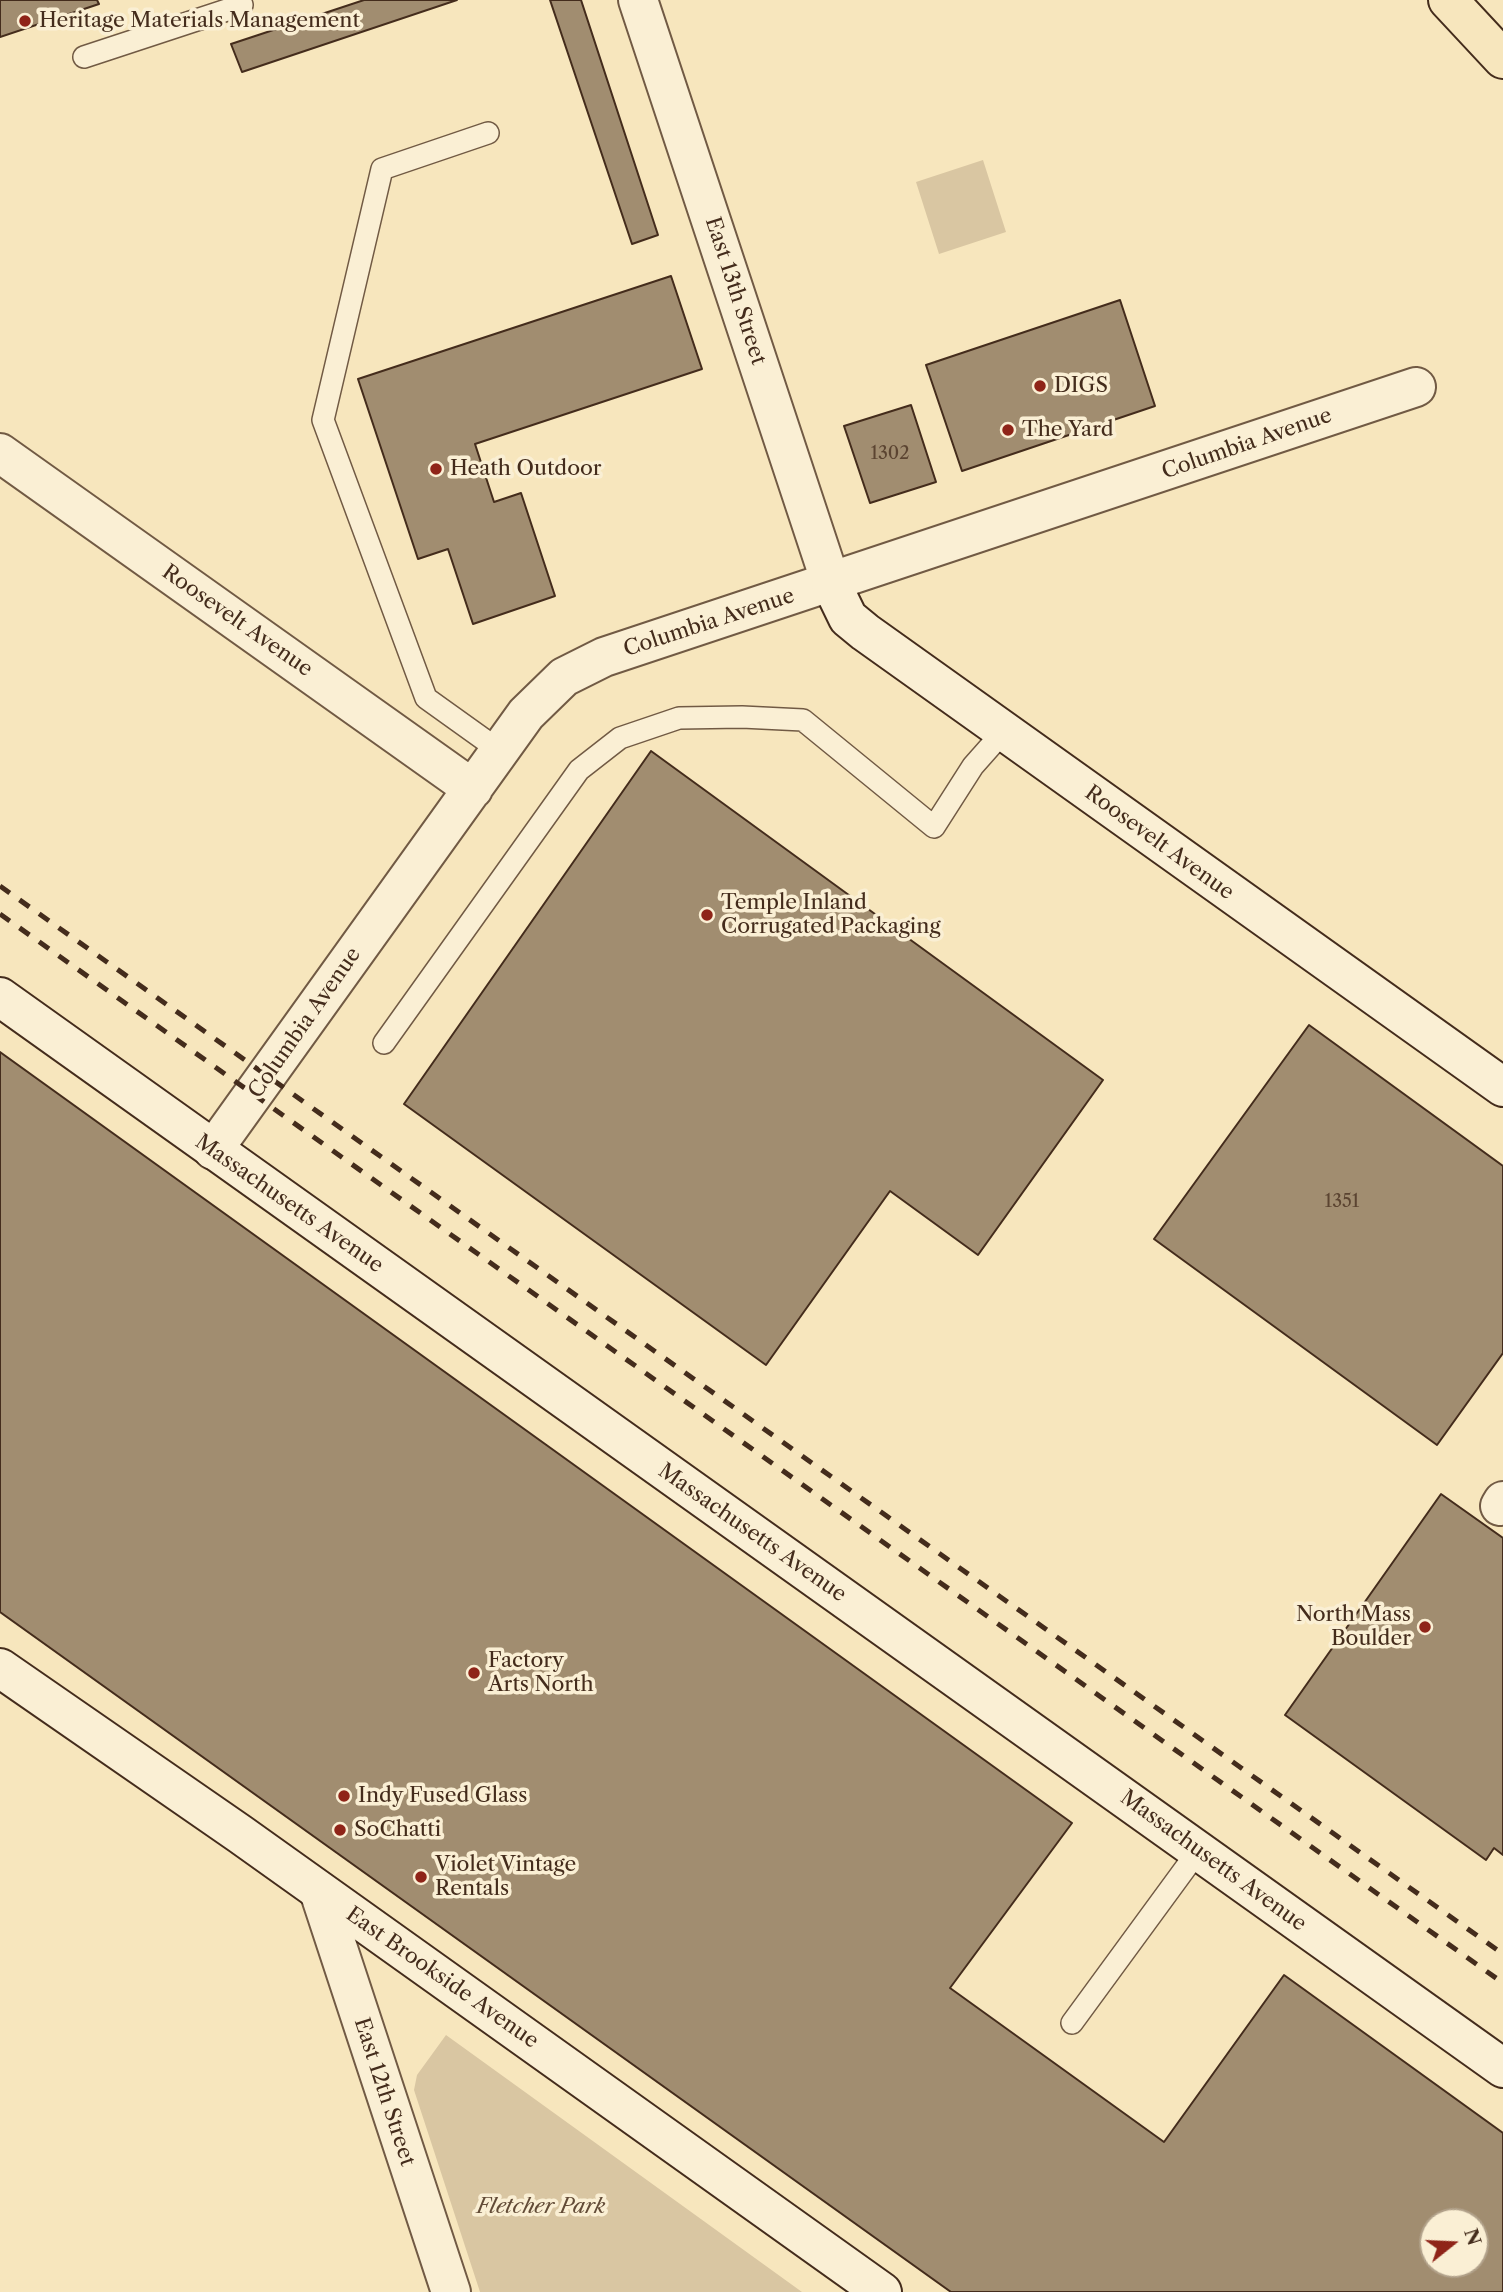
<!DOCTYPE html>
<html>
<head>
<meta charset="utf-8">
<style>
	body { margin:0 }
	#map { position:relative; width:1503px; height:2292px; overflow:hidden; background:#f7e6bd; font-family:"Libre Caslon Text",serif }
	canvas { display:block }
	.north { position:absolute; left:1419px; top:2208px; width:70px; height:70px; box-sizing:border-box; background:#faefd4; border:2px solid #b1a18a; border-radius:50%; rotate:72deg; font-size:19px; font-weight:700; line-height:28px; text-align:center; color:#442c1c }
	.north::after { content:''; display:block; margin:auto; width:24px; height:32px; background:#8f2418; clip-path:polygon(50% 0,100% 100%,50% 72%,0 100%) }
</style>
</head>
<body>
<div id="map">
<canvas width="1503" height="2292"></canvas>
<div class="north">N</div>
</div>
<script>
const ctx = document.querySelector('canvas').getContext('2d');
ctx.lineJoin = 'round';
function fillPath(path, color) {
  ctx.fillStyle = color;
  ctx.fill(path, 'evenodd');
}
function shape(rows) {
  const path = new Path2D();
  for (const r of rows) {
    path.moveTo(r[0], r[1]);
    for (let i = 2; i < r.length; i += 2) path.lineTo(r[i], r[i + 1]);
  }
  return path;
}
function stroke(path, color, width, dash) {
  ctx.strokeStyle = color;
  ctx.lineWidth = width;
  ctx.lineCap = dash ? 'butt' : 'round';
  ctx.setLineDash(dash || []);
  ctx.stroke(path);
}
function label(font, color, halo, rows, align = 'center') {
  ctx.font = font + ' "Libre Caslon Text",serif';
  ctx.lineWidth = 7;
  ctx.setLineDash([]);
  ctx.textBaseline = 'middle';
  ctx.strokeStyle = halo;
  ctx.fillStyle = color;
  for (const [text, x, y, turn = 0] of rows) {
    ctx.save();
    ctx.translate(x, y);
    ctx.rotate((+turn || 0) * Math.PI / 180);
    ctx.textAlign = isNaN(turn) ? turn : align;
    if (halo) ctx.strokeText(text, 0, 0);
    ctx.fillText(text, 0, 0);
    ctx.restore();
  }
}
fillPath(shape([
	[983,160,1006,232,939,254,916,182],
	[446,2035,802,2292,480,2292,414,2090,417,2075]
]), '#d9c6a2');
const building = shape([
	[0,0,97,0,99,4,0,37,0,0],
	[364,0,457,0,242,72,231,44,364,0],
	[550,0,581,0,658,235,632,244,550,0],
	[671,276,702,369,475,444,494,502,521,493,555,596,473,624,448,549,418,559,358,379,671,276],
	[1120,300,1155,406,962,471,926,365,1120,300],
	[911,405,936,482,870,503,844,426,911,405],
	[651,751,1103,1080,978,1255,890,1191,766,1365,404,1104,651,751],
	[1309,1025,1503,1166,1503,1353,1437,1445,1154,1239,1309,1025],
	[0,1052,1072,1823,950,1988,1164,2142,1284,1975,1503,2133,1503,2292,951,2292,0,1612,0,1052],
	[1433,2222,1475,2222,1475,2264,1433,2264,1433,2222],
	[1441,1494,1503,1538,1503,1855,1494,1848,1486,1860,1285,1715,1441,1494]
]);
fillPath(building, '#a18d70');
stroke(building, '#442c1c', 2);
const lane = shape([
	[84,57,242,5,240,0],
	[488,133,382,169,323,420,426,698,500,751],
	[384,1043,579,770,620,738,679,718,742,717,803,720,934,827,973,766,1004,731],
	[1072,2023,1198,1851]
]);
const street = shape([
	[638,0,831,583],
	[0,453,473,789],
	[213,1150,526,714,564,677,604,657,1416,387],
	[1500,1506,1503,1501],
	[319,1891,451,2292]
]);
const secondary = shape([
	[831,583,848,618,865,632,1503,1087],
	[0,997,1503,2068],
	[0,1668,240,1834,882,2292]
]);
const highway = shape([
	[1448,0,1503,59]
]);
stroke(lane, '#715a44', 24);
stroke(street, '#715a44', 42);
stroke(secondary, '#442c1c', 42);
stroke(highway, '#442c1c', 42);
stroke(lane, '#faefd4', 21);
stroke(street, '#faefd4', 38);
stroke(secondary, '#faefd4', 38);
stroke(highway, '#f7e6bd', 38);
stroke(shape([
	[0,886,1503,1954],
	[0,914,1503,1983]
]), '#442c1c', 5, [12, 12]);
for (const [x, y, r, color] of [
	[25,21,7,"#8f2418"],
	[1040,386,7,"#8f2418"],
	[1008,430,7,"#8f2418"],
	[436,469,7,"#8f2418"],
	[707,915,7,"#8f2418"],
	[1425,1627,7,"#8f2418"],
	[474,1673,7,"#8f2418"],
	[344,1796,7,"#8f2418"],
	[340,1830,7,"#8f2418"],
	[421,1877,7,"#8f2418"]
]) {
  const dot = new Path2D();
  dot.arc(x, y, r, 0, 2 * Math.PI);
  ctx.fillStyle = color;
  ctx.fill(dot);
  stroke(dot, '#faefd4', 2.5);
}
label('18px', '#5b4431', null, [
	["1302",890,454],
	["1351",1342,1202]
]);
label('21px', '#442c1c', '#faefd4', [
	["Heritage Materials Management",39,21],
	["DIGS",1054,386],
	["The Yard",1022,430],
	["Heath Outdoor",450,469],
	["Temple Inland",721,903],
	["Corrugated Packaging",721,927],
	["North Mass",1411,1615,"right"],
	["Boulder",1411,1639,"right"],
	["Factory",488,1661],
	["Arts North",488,1685],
	["Indy Fused Glass",358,1796],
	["SoChatti",354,1830],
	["Violet Vintage",435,1865],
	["Rentals",435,1889]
], 'left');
label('21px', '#442c1c', '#faefd4', [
	["East 13th Street",735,291,72],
	["Columbia Avenue",1247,444,-19],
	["Roosevelt Avenue",237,621,35],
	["Columbia Avenue",709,623,-18],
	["Roosevelt Avenue",1159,843,36],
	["Columbia Avenue",305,1023,-55],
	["Massachusetts Avenue",289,1204,35],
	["Massachusetts Avenue",752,1533,35],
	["Massachusetts Avenue",1213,1861,36],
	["East Brookside Avenue",442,1978,35],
	["East 12th Street",384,2092,72]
]);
label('italic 21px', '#624b37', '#faefd4', [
	["Fletcher Park",541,2207]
]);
</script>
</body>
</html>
